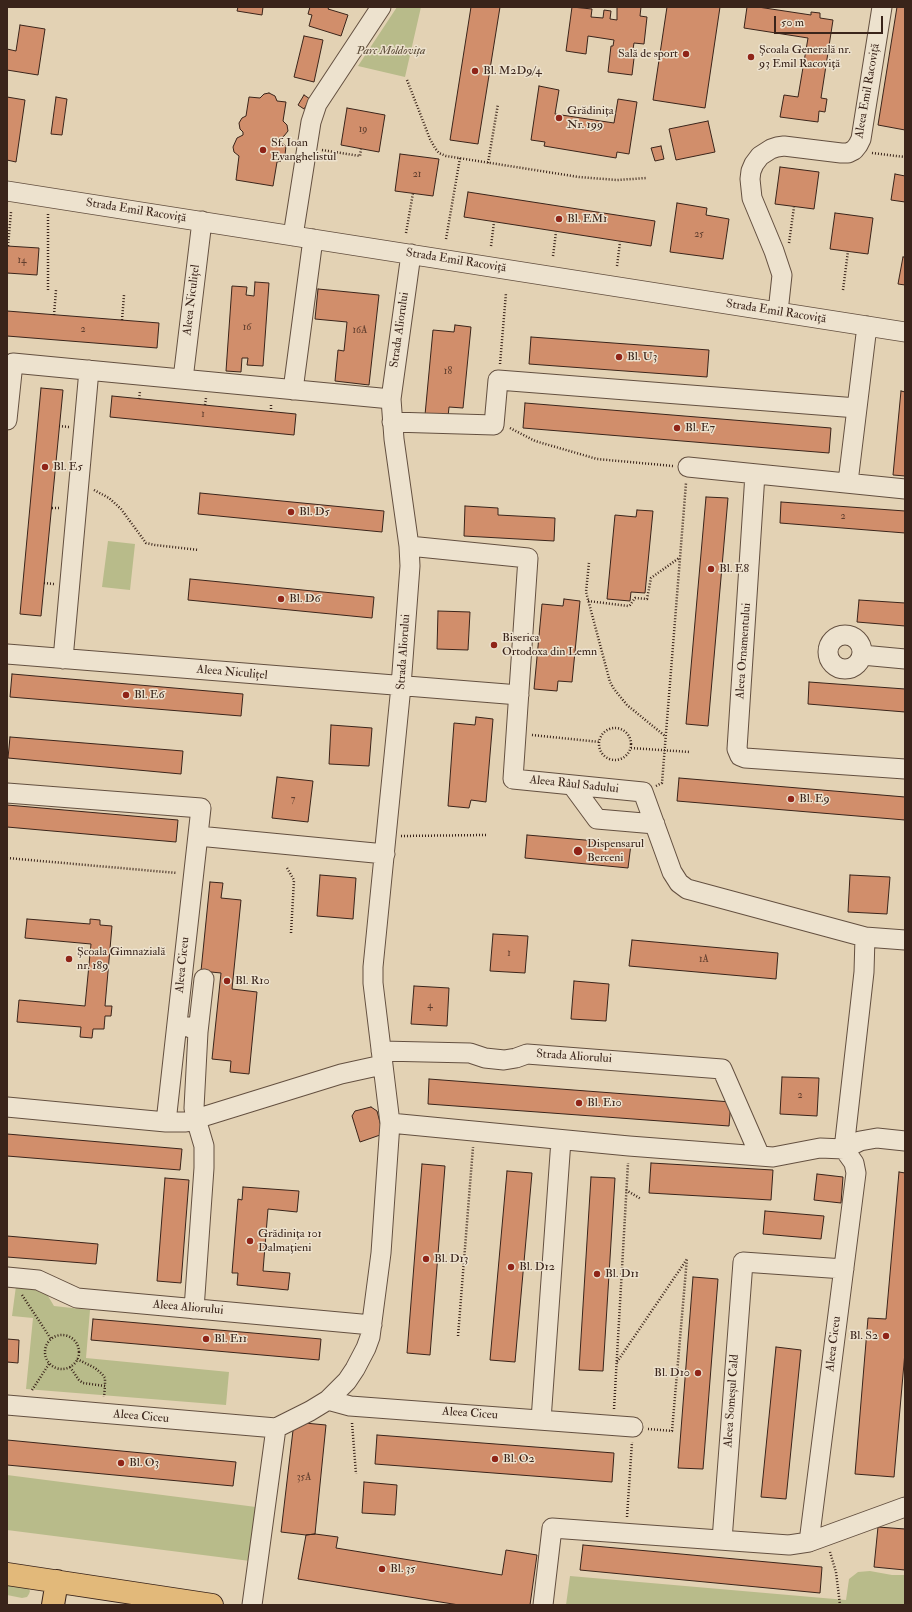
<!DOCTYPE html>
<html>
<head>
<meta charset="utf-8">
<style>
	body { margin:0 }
	#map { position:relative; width:912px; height:1612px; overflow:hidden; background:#e3d2b4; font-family:"IM FELL Double Pica",serif }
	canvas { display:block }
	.frame { position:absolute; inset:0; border:8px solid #3a241a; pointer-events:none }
	.scale { position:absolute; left:774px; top:16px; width:109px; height:18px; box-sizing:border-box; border:2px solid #3a241a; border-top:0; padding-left:5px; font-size:12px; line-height:14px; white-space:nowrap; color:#3a241a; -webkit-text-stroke:3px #ede2ce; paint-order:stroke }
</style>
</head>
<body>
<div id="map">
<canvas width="912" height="1612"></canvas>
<div class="frame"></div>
<div class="scale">50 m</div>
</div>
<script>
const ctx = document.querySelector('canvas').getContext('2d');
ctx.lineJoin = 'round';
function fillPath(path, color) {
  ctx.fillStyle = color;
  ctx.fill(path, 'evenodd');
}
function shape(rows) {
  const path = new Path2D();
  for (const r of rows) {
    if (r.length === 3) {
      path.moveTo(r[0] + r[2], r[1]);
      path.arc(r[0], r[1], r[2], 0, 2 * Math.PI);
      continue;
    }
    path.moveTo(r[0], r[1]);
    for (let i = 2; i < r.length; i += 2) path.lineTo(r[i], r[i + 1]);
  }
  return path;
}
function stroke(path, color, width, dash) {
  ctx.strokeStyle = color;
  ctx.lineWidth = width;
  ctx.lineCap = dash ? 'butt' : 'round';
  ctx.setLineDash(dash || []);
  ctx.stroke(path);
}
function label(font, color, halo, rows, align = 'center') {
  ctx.font = font + ' "IM FELL Double Pica",serif';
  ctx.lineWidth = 3;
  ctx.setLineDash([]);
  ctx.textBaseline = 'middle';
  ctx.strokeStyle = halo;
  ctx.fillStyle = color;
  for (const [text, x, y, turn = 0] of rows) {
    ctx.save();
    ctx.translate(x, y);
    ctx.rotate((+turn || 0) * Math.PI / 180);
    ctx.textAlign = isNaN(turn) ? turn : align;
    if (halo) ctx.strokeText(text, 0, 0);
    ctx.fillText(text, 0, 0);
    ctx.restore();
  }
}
fillPath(shape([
	[397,7,421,7,405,77,358,66],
	[108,541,135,544,130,590,102,587],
	[16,1286,45,1291,54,1306,90,1310,86,1358,229,1372,226,1405,26,1389,33,1318,12,1316],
	[7,1475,256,1507,250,1561,7,1530],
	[870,1571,892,1575,905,1575,905,1605,566,1605,570,1576,846,1600,849,1579,858,1572],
	[7,1583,28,1588,30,1591,29,1594,27,1597,22,1598,7,1595]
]), '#b8bb8a');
const building = shape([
	[238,7,263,7,262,15,237,11,238,7],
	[310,7,329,7,328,9,348,15,341,36,309,26,312,15,308,14,310,7],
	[471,7,500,7,478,144,450,140,471,7],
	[572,7,592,9,591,17,603,18,604,10,611,11,610,19,617,20,617,7,641,7,640,16,647,17,644,44,634,43,633,49,635,50,632,75,608,72,611,46,613,46,614,40,588,36,586,54,566,51,572,7],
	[667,7,720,7,705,108,653,100,667,7],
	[747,7,758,7,811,15,811,12,820,13,820,18,833,20,821,98,827,99,825,112,819,111,818,122,780,117,784,95,798,97,808,38,744,28,747,7],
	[897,7,905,7,905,130,878,125,897,7],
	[20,25,45,29,38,75,7,70,7,49,16,51,20,25],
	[304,36,323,40,314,82,294,77,304,36],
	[539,86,559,90,555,114,614,123,618,99,637,102,629,154,617,152,616,158,544,146,545,142,531,140,539,86],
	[269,93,275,96,277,101,286,102,283,121,287,125,288,131,284,136,281,138,280,141,286,146,285,155,281,161,277,162,273,186,236,180,239,156,234,152,233,147,237,138,243,135,243,132,240,129,239,123,242,118,246,116,249,97,260,98,264,94,269,93],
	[304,95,310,99,304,109,298,105,304,95],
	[7,97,25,100,16,162,7,160,7,97],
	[56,97,67,99,62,135,51,134,56,97],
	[347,108,385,115,379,152,341,145,347,108],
	[708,121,715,152,676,160,669,129,708,121],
	[661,146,664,159,655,161,651,148,661,146],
	[400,154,439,159,433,196,395,191,400,154],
	[780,167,819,172,814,209,775,204,780,167],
	[895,174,905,176,905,202,891,200,895,174],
	[468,192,655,221,651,246,464,217,468,192],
	[677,203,707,208,706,215,729,219,723,259,670,252,677,203],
	[835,213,873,218,868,254,830,249,835,213],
	[7,246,39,248,37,275,7,273,7,246],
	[903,257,905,257,905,285,898,284,903,257],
	[255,282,269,283,263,366,247,365,248,358,242,358,241,372,226,371,232,286,247,287,246,295,254,296,255,282],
	[318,289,379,295,369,385,335,381,338,350,344,351,347,322,315,319,318,289],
	[7,311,159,323,157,348,7,336,7,311],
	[455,325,471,327,463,408,449,407,448,417,425,415,433,330,454,332,455,325],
	[531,337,709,350,707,377,529,364,531,337],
	[41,388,63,390,41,616,20,614,41,388],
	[901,391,905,392,905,476,893,475,901,391],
	[112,396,296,414,294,435,110,417,112,396],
	[525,403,831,428,829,453,523,428,525,403],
	[200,493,384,511,382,532,198,514,200,493],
	[706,497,728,498,708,726,686,724,706,497],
	[781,502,905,511,905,533,780,523,781,502],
	[465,506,498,508,498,515,555,518,554,541,464,536,465,506],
	[637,510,653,511,645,593,631,592,630,601,607,599,615,515,636,517,637,510],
	[190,579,374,597,372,618,188,600,190,579],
	[564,599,580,601,572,682,558,681,557,691,534,689,542,604,563,606,564,599],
	[859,600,905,603,905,626,857,622,859,600],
	[438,611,470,612,468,650,437,649,438,611],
	[12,674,243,694,241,716,10,697,12,674],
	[809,682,905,689,905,712,808,704,809,682],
	[476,717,493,719,486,802,471,800,469,808,448,806,454,723,475,725,476,717],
	[331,725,372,728,369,766,329,764,331,725],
	[10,737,183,751,181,774,8,758,10,737],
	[277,777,313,781,308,822,272,818,277,777],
	[679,778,905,797,905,820,677,801,679,778],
	[7,805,178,820,176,842,7,827,7,805],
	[527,835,631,844,628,868,525,858,527,835],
	[320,875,356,878,353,919,317,916,320,875],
	[850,875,890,877,887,914,848,912,850,875],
	[210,882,223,883,221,898,241,900,232,989,257,992,249,1074,230,1072,231,1061,212,1059,221,973,201,971,210,882],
	[27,919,90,924,90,919,100,920,100,925,112,926,105,1006,112,1006,111,1016,105,1016,104,1029,93,1029,92,1038,80,1037,81,1027,17,1022,19,1000,85,1006,91,944,25,938,27,919],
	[493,934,528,936,525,973,490,971,493,934],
	[632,940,778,953,776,979,629,966,632,940],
	[574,981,609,984,606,1021,571,1019,574,981],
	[414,986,449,988,447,1026,411,1024,414,986],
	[782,1077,819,1078,817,1116,780,1114,782,1077],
	[429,1079,731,1102,729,1126,428,1104,429,1079],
	[371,1107,377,1111,383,1134,360,1142,352,1116,355,1111,371,1107],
	[7,1134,182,1149,180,1170,7,1156,7,1134],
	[651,1163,773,1170,771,1200,649,1193,651,1163],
	[422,1164,445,1166,430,1355,407,1353,422,1164],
	[507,1171,532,1173,515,1362,490,1360,507,1171],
	[899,1172,905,1173,905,1352,894,1477,855,1474,868,1318,886,1319,899,1172],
	[817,1174,843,1177,841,1203,814,1200,817,1174],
	[591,1177,615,1178,603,1371,579,1370,591,1177],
	[165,1178,189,1180,181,1283,157,1281,165,1178],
	[243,1187,299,1191,297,1212,268,1209,263,1271,290,1273,288,1290,237,1285,238,1273,232,1273,238,1199,242,1200,243,1187],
	[765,1211,824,1216,821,1239,763,1234,765,1211],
	[7,1236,98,1244,96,1264,7,1257,7,1236],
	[693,1277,718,1279,703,1469,678,1468,693,1277],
	[93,1319,321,1339,319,1360,91,1340,93,1319],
	[7,1339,19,1340,18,1363,7,1362,7,1339],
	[776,1347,801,1350,786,1499,761,1497,776,1347],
	[294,1422,326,1425,315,1534,306,1535,281,1532,294,1422],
	[377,1435,614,1453,612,1482,375,1464,377,1435],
	[7,1440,236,1462,233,1486,7,1465,7,1440],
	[364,1482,397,1485,395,1515,362,1513,364,1482],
	[878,1527,905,1529,905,1570,874,1567,878,1527],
	[315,1534,338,1537,336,1548,502,1575,506,1550,537,1555,530,1605,459,1605,298,1579,306,1535,315,1534],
	[583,1545,822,1567,820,1593,580,1570,583,1545]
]);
fillPath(building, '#d18e6b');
stroke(building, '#3a241a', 1);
const minor = shape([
	[7,191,905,332],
	[293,236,311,122,317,104,381,7],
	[778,312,782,275,774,251,752,198,750,179,751,171,754,164,760,156,771,149,777,147,784,146,841,153,848,153,854,150,858,145,861,139,882,7],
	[183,379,202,221],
	[293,390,313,239],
	[7,420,13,363,391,399],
	[392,422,494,425,498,380,857,408],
	[688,467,905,489],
	[755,474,737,749,740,756,745,758,905,769],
	[848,482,867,326],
	[409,546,528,558,513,779,643,792,672,872,679,883,687,889,865,937,905,940],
	[845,652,17],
	[7,654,519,695],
	[862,655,905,659],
	[63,659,89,370],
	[572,785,597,819,655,824],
	[7,793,201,808,166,1122],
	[198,836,385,854],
	[177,1026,189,1027,198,1032,194,1108,196,1119,204,1146,204,1168,194,1309],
	[198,1032,204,979],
	[381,1051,470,1053,485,1058,504,1060,516,1058,527,1054,722,1069,760,1156],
	[7,1107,166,1122,186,1122,341,1074,382,1065],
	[390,1123,629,1146,773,1157,820,1148,844,1149,860,1141,877,1138,905,1141],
	[844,1149,864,972,865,937],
	[7,1277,38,1280,77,1298,372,1325],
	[328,1400,350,1406,633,1427],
	[7,1405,276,1428],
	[541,1420,561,1140],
	[276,1428,310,1411,328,1400,347,1381,355,1369,366,1348,370,1337,381,1253,390,1123,373,983,373,967,401,686,410,566,409,546,394,439,391,399,411,254],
	[722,1540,743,1262,844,1269],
	[809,1542,856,1173,854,1163,844,1149],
	[252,1605,276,1428],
	[543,1605,552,1528,789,1545,809,1542,905,1507]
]);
const major = shape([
	[7,1574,212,1605],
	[53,1605,57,1581]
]);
stroke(minor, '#645040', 21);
stroke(major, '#3a241a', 24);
stroke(shape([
	[407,80,430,139,435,148,439,153,446,156,579,177,617,180,647,178],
	[322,150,360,156,361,149],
	[872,153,905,157],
	[488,163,498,104],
	[406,233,413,193],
	[446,239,460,158],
	[789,243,794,207],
	[8,246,11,212],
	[491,246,494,222],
	[553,256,556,232],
	[617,266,620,242],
	[48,290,48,214],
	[843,290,848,251],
	[54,315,56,290],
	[122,320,124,295],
	[500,364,506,293],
	[139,399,140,391],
	[205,405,206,398],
	[271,412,271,404],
	[59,426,69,427],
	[510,428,535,441,597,459,673,466],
	[94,490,109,498,121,509,146,543,155,545,199,550],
	[52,508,61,508],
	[589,563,586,592,610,682,614,689,627,705,665,736],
	[44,583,54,584],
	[588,601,628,606,630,605,635,598,647,599,651,578,679,558],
	[615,744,16],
	[532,735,600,742],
	[631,748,690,752],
	[656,786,662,783,686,483],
	[401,836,486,835],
	[7,858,177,873],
	[287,868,294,880,291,933],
	[626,1190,641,1199],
	[22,1295,51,1339],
	[62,1352,17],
	[458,1336,473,1147],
	[77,1359,95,1368,102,1374,105,1378,105,1386],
	[617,1362,687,1259],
	[70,1367,79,1380,83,1383,105,1386,104,1397],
	[32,1390,49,1364],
	[614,1409,628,1163],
	[352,1423,356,1474],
	[648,1429,672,1431,687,1258],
	[627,1517,632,1442],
	[830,1552,836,1572,840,1605]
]), '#3a241a', 2.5, [1, 2]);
stroke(minor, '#ede2ce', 19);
stroke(major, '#e2b97a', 22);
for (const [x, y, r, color] of [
	[686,54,4,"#8f2418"],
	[751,57,4,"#8f2418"],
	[475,71,4,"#8f2418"],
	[559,118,4,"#8f2418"],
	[263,150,4,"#8f2418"],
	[559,219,4,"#8f2418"],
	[619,357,4,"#8f2418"],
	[677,428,4,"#8f2418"],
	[45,467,4,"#8f2418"],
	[291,512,4,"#8f2418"],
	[711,569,4,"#8f2418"],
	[281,599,4,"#8f2418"],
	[494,645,4,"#8f2418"],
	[126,695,4,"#8f2418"],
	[791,799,4,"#8f2418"],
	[578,851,5,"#8f2418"],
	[69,959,4,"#8f2418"],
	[227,981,4,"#8f2418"],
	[579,1103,4,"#8f2418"],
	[250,1241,4,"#8f2418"],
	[426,1259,4,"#8f2418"],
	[511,1267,4,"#8f2418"],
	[597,1274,4,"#8f2418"],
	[886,1336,4,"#8f2418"],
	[206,1339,4,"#8f2418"],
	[698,1373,4,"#8f2418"],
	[495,1459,4,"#8f2418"],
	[121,1463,4,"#8f2418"],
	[382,1569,4,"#8f2418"]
]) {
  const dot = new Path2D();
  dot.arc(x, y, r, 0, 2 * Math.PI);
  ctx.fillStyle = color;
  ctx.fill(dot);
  stroke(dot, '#ede2ce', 1.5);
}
label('10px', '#603e2e', null, [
	["19",363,130],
	["21",417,175],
	["25",699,235],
	["14",22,261],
	["16",247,328],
	["2",83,330],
	["16A",360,331],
	["18",448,372],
	["1",203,415],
	["2",843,517],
	["7",293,800],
	["1",509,954],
	["1A",704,960],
	["4",430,1006],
	["2",800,1096],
	["35A",304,1478]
]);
label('12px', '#3a241a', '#ede2ce', [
	["Școala Generală nr.",759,50],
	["93 Emil Racoviță",759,64],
	["Sală de sport",678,54,"right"],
	["Bl. M2D9/4",483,71],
	["Grădinița",567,111],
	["Nr. 199",567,125],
	["Sf. Ioan",271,143],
	["Evanghelistul",271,157],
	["Bl. EM1",567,219],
	["Bl. U3",627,357],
	["Bl. E7",685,428],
	["Bl. E5",53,467],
	["Bl. D5",299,512],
	["Bl. E8",719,569],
	["Bl. D6",289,599],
	["Biserica",502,638],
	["Ortodoxa din Lemn",502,652],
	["Bl. E6",134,695],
	["Bl. E9",799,799],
	["Dispensarul",587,844],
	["Berceni",587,858],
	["Școala Gimnazială",77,952],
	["nr. 189",77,966],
	["Bl. R10",235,981],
	["Bl. E10",587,1103],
	["Grădinița 101",258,1234],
	["Dalmațieni",258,1248],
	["Bl. D13",434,1259],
	["Bl. D12",519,1267],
	["Bl. D11",605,1274],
	["Bl. S2",878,1336,"right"],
	["Bl. E11",214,1339],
	["Bl. D10",690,1373,"right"],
	["Bl. O2",503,1459],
	["Bl. O3",129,1463],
	["Bl. 35",390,1569]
], 'left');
label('italic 12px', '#5a4a36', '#ede2ce', [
	["Parc Moldovița",391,51]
]);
label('12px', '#3a241a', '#ede2ce', [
	["Aleea Emil Racoviță",868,91,-80],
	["Strada Emil Racoviță",136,211,9],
	["Strada Emil Racoviță",456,261,9],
	["Aleea Niculițel",192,300,-83],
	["Strada Emil Racoviță",776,312,9],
	["Strada Aliorului",400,330,-82],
	["Aleea Ornamentului",744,651,-86],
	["Strada Aliorului",404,652,-86],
	["Aleea Niculițel",232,673,5],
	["Aleea Râul Sadului",574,785,6],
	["Aleea Ciceu",183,965,-84],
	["Strada Aliorului",574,1057,4],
	["Aleea Aliorului",188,1308,5],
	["Aleea Ciceu",834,1344,-83],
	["Aleea Someșul Cald",732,1401,-86],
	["Aleea Ciceu",470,1414,4],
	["Aleea Ciceu",141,1417,5]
]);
</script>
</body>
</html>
